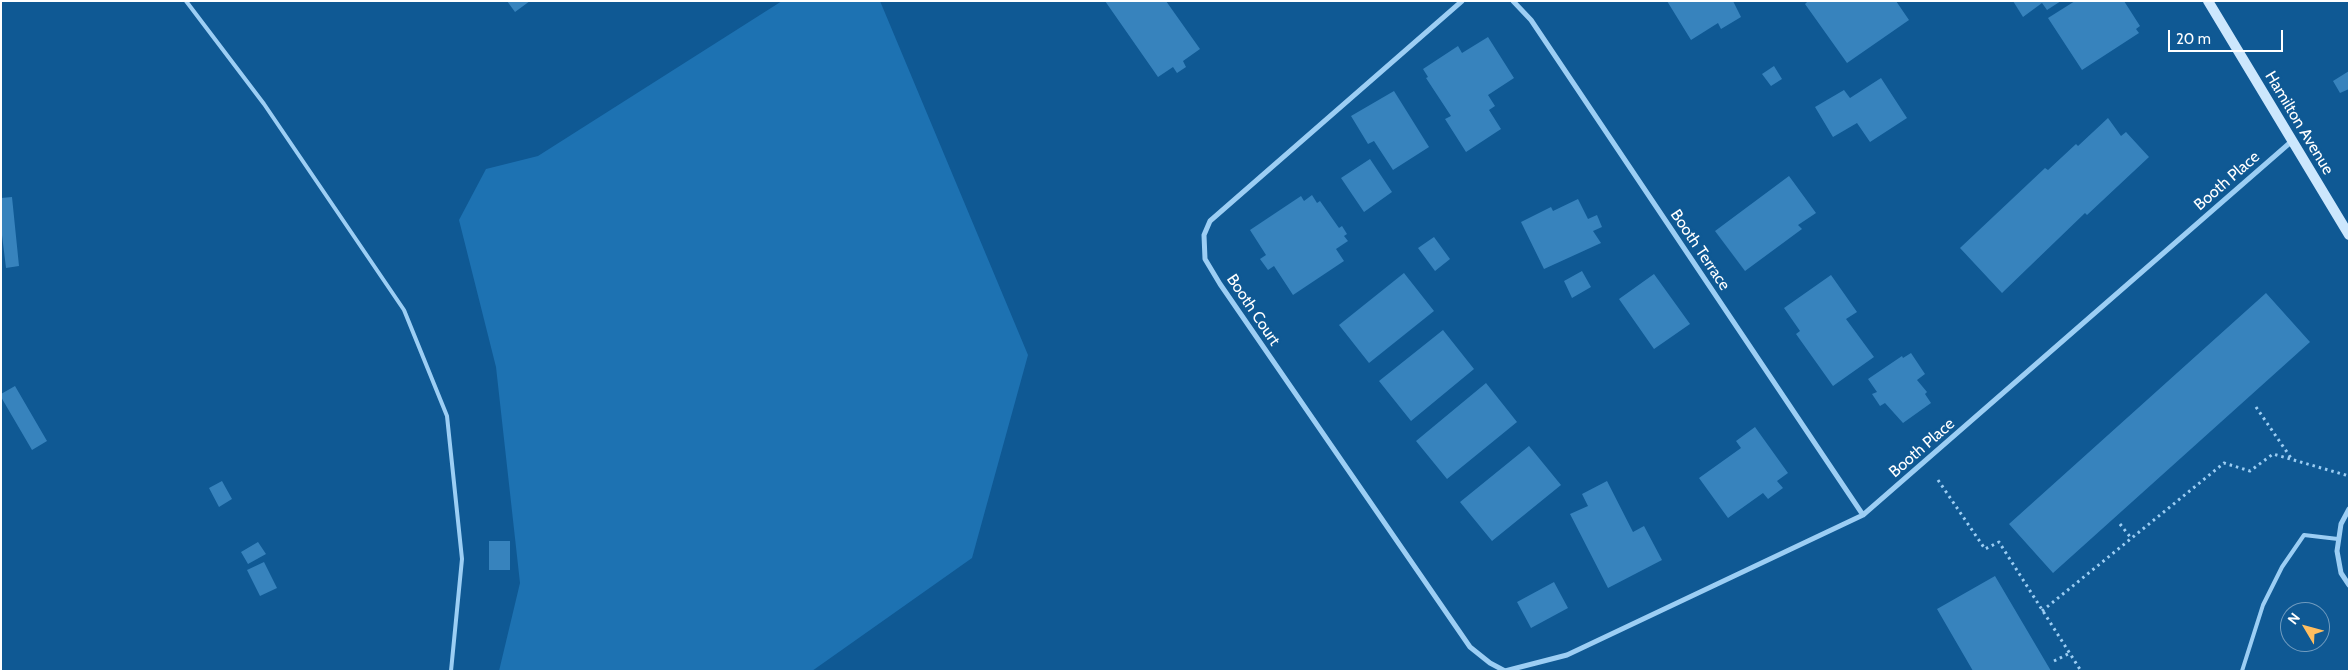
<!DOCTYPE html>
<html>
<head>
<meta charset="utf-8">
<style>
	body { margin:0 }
	#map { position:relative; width:2350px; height:672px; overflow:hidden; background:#0f5994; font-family:Cabin,sans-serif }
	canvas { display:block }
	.frame { position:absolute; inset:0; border:2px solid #fff; pointer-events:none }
	.north { position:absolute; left:2280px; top:602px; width:50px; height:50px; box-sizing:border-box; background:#0f5994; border:1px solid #6f9bbf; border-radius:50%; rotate:307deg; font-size:14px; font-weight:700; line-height:20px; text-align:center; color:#fff }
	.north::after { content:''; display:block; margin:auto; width:18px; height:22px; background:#ffbe60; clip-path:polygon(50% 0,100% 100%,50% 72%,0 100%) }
	.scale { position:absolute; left:2168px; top:30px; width:115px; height:22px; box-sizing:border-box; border:2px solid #fff; border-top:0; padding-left:6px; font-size:15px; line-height:18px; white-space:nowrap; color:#fff; -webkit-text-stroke:4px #0f5994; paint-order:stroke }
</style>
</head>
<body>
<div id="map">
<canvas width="2350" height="672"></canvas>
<div class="frame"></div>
<div class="north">N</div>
<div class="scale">20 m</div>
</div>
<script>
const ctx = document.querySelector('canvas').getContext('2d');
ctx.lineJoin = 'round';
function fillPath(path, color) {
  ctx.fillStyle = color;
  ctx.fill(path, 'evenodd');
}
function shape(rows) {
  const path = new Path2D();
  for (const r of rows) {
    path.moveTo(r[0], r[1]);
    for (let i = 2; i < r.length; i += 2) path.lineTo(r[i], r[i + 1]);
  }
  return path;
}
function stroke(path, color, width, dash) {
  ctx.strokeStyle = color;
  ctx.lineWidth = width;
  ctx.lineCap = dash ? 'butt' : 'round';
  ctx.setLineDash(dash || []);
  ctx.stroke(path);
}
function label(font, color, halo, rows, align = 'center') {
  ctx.font = font + ' Cabin,sans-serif';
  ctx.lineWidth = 5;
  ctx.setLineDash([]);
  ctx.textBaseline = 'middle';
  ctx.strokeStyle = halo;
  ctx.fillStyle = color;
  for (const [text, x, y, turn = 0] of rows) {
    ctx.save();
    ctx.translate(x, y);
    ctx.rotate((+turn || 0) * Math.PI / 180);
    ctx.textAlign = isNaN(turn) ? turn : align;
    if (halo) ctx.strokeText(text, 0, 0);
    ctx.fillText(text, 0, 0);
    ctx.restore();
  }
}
fillPath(shape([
	[782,1,880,1,1028,355,972,558,812,671,499,671,520,583,496,367,459,220,486,169,538,156]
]), '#1d72b2');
fillPath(shape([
	[507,1,530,1,515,12],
	[1105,1,1166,1,1200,49,1183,61,1186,67,1177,73,1173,67,1158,77],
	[1667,1,1733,1,1741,17,1721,29,1718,23,1691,40],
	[1808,1,1896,1,1909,20,1847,63,1805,4],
	[2013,1,2061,1,2047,10,2042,3,2023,17],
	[2075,1,2124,1,2140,26,2136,29,2139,33,2082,70,2048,18],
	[1488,37,1514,78,1488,95,1495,106,1489,110,1501,129,1466,152,1445,119,1451,116,1426,78,1428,77,1423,69,1458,46,1462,53],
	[1774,66,1782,79,1771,86,1762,74],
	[2349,71,2349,89,2340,93,2333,81],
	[1881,78,1907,118,1870,142,1857,123,1833,137,1815,107,1844,90,1850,98],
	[1394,91,1429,147,1393,170,1374,141,1368,144,1351,116],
	[2108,118,2121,136,2126,132,2149,157,2087,215,2085,213,2002,293,1960,248,2045,168,2048,170,2076,144,2078,146],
	[1370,159,1392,192,1364,212,1341,178],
	[1789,176,1816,213,1798,225,1802,229,1745,271,1715,231],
	[1312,195,1317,203,1320,201,1339,228,1342,226,1347,234,1344,236,1348,241,1336,249,1344,261,1293,295,1274,266,1268,270,1260,259,1266,255,1250,230,1301,196,1304,201],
	[12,197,19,266,6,268,1,227,1,198],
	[1578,199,1588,219,1597,215,1602,227,1593,231,1601,243,1544,269,1521,222,1551,207,1553,211],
	[1434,237,1450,259,1435,271,1418,248],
	[1582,271,1591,287,1572,298,1564,281],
	[1404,273,1434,311,1369,363,1339,325],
	[1654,274,1690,324,1654,349,1619,299],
	[1831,275,1857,312,1846,319,1874,357,1833,386,1796,334,1800,331,1784,308],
	[2266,293,2310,342,2053,573,2009,524],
	[1443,330,1474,369,1411,421,1379,381],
	[1911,353,1925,374,1917,380,1927,392,1925,394,1931,403,1903,423,1885,403,1880,406,1872,394,1877,392,1868,379,1902,356,1903,358],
	[1486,383,1517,422,1447,479,1416,441],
	[15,386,47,441,32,450,1,397,1,394],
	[1755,427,1788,473,1777,481,1783,488,1768,499,1763,493,1728,518,1699,478,1741,448,1736,441],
	[1529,446,1561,485,1492,541,1460,502],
	[222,481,232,499,219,507,209,488],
	[1607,481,1633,532,1644,526,1662,560,1608,588,1570,514,1588,506,1582,494],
	[489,541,510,541,510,570,489,570],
	[258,542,266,554,248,564,241,552],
	[264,562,277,588,260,596,247,570],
	[1995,576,2051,671,1973,671,1937,609],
	[1554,582,1568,608,1531,628,1517,602]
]), '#3783bd');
stroke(shape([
	[2256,407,2291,458],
	[1938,480,1985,549,1999,542,2081,671],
	[2120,524,2131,538],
	[2042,611,2224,463,2250,471,2273,454,2349,476],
	[2054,661,2070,653]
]), '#9ccef4', 3, [2.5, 4]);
stroke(shape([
	[186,1,264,104,404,310,447,416,462,559,451,671],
	[2242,671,2263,605,2282,567,2304,535,2338,539]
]), '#9ccef4', 4);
stroke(shape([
	[1462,1,1210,221,1204,235,1205,259,1220,284,1470,647,1490,663,1505,671,1567,655,1863,515,2292,141],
	[1513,1,1531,20,1863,515],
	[2349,509,2341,524,2337,551,2341,573,2349,585]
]), '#9ccef4', 5);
stroke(shape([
	[2208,1,2349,235]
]), '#cce7fd', 10);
label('16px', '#fff', '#0f5994', [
	["Hamilton Avenue",2299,123,59],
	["Booth Place",2227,181,-41],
	["Booth Terrace",1700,250,56],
	["Booth Court",1253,310,56],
	["Booth Place",1922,448,-41]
]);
</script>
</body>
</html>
